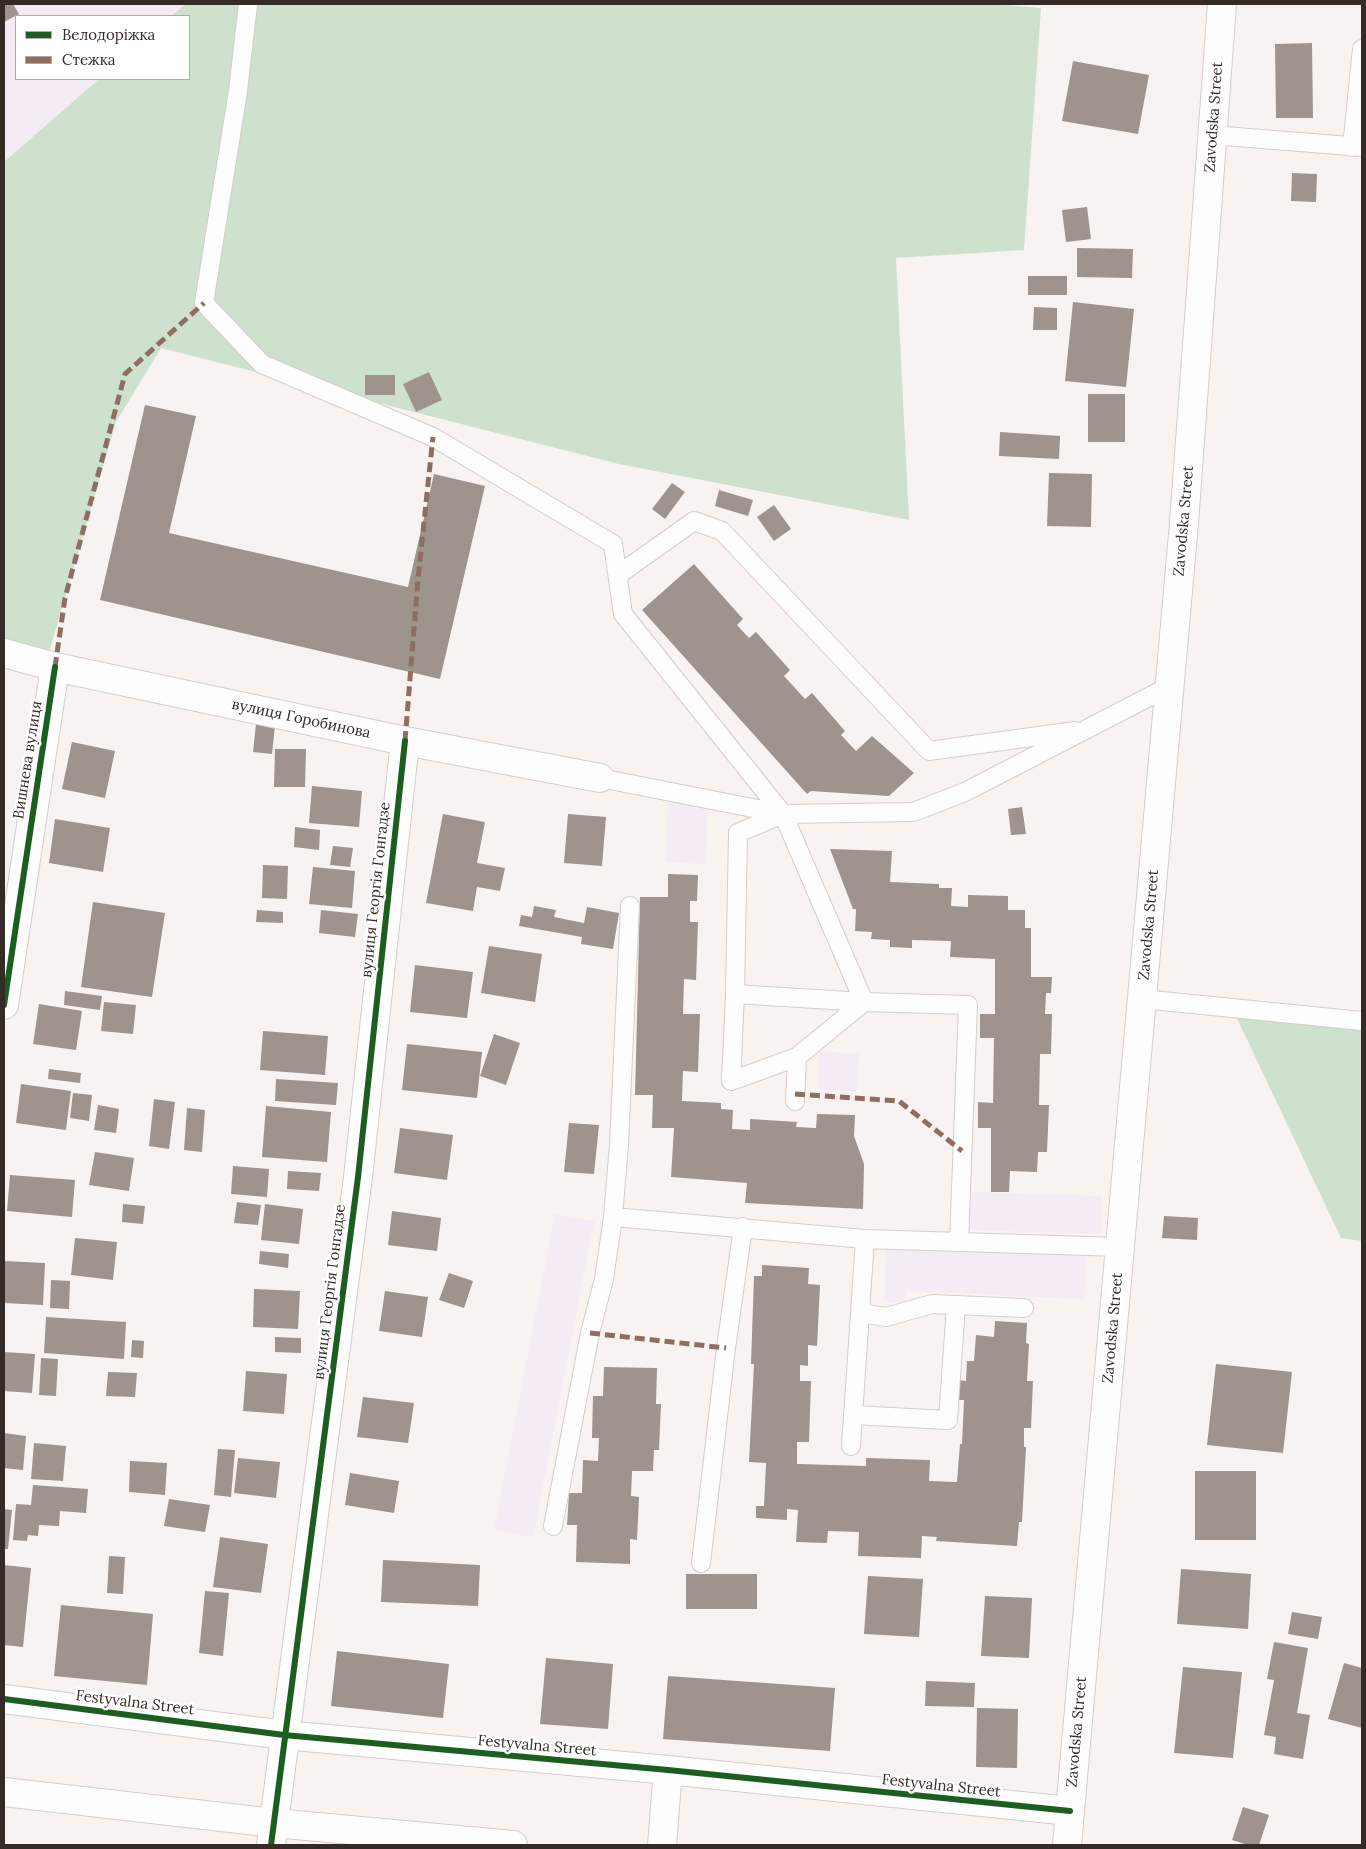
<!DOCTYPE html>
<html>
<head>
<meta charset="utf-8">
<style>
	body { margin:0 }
	#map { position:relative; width:1366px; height:1849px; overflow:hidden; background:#f8f3f0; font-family:Lora,serif }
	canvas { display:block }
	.frame { position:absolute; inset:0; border:5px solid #342b26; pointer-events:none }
	.legend { position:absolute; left:15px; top:15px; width:175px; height:65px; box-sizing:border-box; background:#fff; border:1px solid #aeaaa8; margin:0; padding:6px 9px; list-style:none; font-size:15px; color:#342b26 }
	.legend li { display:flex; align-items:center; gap:10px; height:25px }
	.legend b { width:25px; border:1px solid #aeaaa8 }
</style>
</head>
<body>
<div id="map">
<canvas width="1366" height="1849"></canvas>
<div class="frame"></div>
<ul class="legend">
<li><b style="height:6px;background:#1b5e20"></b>Велодоріжка</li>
<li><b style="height:6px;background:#8d6e63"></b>Стежка</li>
</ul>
</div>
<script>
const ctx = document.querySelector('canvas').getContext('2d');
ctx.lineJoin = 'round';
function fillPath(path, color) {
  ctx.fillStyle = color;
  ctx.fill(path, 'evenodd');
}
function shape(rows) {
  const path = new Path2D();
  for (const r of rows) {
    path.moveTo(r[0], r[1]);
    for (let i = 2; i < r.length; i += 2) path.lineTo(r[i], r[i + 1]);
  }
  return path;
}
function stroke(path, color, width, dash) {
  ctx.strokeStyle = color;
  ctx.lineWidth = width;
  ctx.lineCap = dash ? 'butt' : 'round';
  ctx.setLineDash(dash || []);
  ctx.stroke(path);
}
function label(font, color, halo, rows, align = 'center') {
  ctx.font = font + ' Lora,serif';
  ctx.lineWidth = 5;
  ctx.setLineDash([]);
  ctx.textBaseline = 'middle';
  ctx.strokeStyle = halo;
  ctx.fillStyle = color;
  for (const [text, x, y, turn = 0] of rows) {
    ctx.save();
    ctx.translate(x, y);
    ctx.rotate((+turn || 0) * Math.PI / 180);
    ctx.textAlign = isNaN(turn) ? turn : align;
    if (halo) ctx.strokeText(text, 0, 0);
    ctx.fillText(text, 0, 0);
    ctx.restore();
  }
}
fillPath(shape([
	[4,4,186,4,171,16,16,16,16,79,99,79,4,162],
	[668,802,708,804,705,864,666,862],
	[820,1051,859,1054,856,1092,817,1089],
	[967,1192,1102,1196,1101,1234,966,1230],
	[555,1214,594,1221,533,1537,494,1530],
	[887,1246,1086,1256,1084,1299,906,1291,905,1303,884,1302]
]), '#f5ebf4');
fillPath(shape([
	[186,4,991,4,1041,8,1024,250,896,258,909,520,619,464,161,348,116,422,46,663,4,654,4,162,99,79,189,79,189,16,171,16],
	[1234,1012,1362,1022,1362,1241,1341,1238]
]), '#cee0ce');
fillPath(shape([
	[4,4,13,4,19,14,4,22],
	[1312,43,1313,118,1276,118,1275,44],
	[1073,61,1149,75,1138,134,1062,121],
	[1292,173,1317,174,1316,202,1291,201],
	[1087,207,1091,239,1066,242,1062,210],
	[1077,248,1133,249,1132,278,1077,277],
	[1028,276,1067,276,1067,295,1028,295],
	[1073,302,1134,309,1126,387,1065,381],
	[1034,307,1057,308,1057,330,1033,330],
	[429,372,442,400,416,412,403,384],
	[365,375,395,375,395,395,365,395],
	[1088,394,1125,394,1125,442,1088,442],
	[145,405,196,416,169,533,408,587,434,474,485,486,440,679,100,600],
	[1000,432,1060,436,1059,459,999,456],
	[1049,473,1092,474,1091,527,1047,526],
	[672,483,685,492,665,519,652,509],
	[719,490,753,500,748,516,715,506],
	[774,505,791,529,774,541,757,517],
	[694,564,743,619,737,625,749,638,756,632,790,670,784,676,805,699,812,693,845,731,841,735,856,751,872,736,914,773,889,796,811,791,807,794,642,610],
	[256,724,275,726,272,754,253,752],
	[72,742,115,751,105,798,62,789],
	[275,749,306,749,305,787,274,787],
	[312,786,362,791,359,827,309,823],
	[1022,807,1026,834,1011,835,1008,809],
	[443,814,485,822,477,863,505,868,500,891,477,887,473,911,426,903],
	[568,814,606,817,602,866,564,863],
	[55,819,110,828,103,872,49,863],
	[295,827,320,830,319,850,294,847],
	[333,846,353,848,350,867,330,865],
	[830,849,892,851,890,882,939,884,939,888,952,888,951,906,968,907,968,895,1008,896,1008,910,1025,910,1025,928,1031,928,1031,977,1052,977,1051,993,1046,993,1045,1014,1052,1014,1051,1054,1040,1054,1039,1105,1049,1105,1047,1152,1038,1152,1037,1172,1010,1171,1009,1192,991,1192,991,1128,978,1128,978,1102,993,1103,994,1038,980,1038,980,1014,995,1014,995,959,950,957,951,941,912,940,912,948,890,947,890,940,871,939,872,932,855,931,856,909,853,909],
	[263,865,288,866,287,899,262,898],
	[313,867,355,871,352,908,309,904],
	[668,874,698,875,697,901,690,901,690,922,698,922,696,980,684,979,683,1014,700,1014,698,1072,683,1071,682,1101,721,1103,721,1109,733,1110,732,1129,750,1130,750,1119,797,1122,796,1127,816,1128,817,1114,855,1115,854,1136,864,1164,863,1209,745,1203,747,1183,671,1177,674,1128,652,1128,653,1095,635,1095,640,897,668,897],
	[93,902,165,913,152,997,81,987],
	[534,906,556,910,554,917,584,923,587,907,619,913,613,949,581,944,582,937,519,926,521,915,532,917],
	[257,910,283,912,283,923,256,922],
	[321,910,358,914,355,937,319,933],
	[489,946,542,954,535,1002,481,993],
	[415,965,473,972,467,1018,410,1012],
	[65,991,102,996,100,1010,64,1005],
	[104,1002,136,1005,133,1034,101,1031],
	[39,1004,82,1011,76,1050,33,1044],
	[263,1031,328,1036,325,1075,260,1070],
	[494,1034,520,1043,506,1085,480,1076],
	[407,1044,482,1052,477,1098,402,1090],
	[49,1069,81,1073,80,1083,48,1079],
	[276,1079,338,1083,336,1105,275,1101],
	[21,1084,71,1091,66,1130,16,1123],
	[73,1093,92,1095,89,1121,70,1118],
	[154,1099,175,1102,169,1149,149,1146],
	[98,1105,119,1109,116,1133,94,1130],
	[266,1106,331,1112,327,1162,262,1157],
	[187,1108,205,1110,202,1152,184,1150],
	[569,1123,599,1125,594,1174,564,1172],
	[400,1128,453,1135,447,1180,394,1173],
	[95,1152,134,1158,129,1191,89,1185],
	[233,1166,269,1169,267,1197,231,1194],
	[288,1171,321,1173,319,1191,287,1189],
	[10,1175,75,1180,72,1217,7,1211],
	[237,1202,261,1205,258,1225,234,1223],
	[123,1204,145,1206,143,1224,122,1222],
	[265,1204,303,1209,299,1244,261,1240],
	[392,1211,441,1218,437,1251,388,1245],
	[1164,1216,1198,1218,1197,1240,1162,1238],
	[75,1238,117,1242,113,1280,71,1275],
	[260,1251,289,1254,288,1268,259,1264],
	[4,1261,45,1263,43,1305,4,1303],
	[762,1265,809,1268,808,1284,820,1285,817,1346,808,1345,808,1366,800,1365,800,1381,811,1381,809,1442,797,1442,797,1464,866,1466,866,1458,930,1460,929,1481,957,1482,960,1444,962,1444,964,1400,958,1400,959,1380,966,1381,967,1361,974,1361,976,1335,994,1337,995,1321,1027,1323,1026,1343,1029,1344,1027,1381,1033,1381,1031,1428,1024,1428,1024,1447,1026,1447,1022,1522,1019,1522,1017,1546,936,1541,937,1537,922,1536,921,1558,858,1556,859,1532,828,1531,827,1543,796,1542,798,1510,787,1509,787,1520,756,1518,756,1506,764,1506,766,1463,749,1462,754,1364,751,1364,754,1276,762,1276],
	[449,1273,473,1281,464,1308,439,1300],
	[51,1280,70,1281,69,1309,50,1308],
	[254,1289,300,1291,298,1329,253,1327],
	[385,1291,428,1297,422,1337,379,1331],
	[46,1317,126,1322,124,1359,44,1353],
	[275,1337,301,1338,301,1353,275,1352],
	[132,1340,144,1341,143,1358,131,1357],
	[4,1352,35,1354,32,1393,4,1391],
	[41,1358,58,1359,56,1396,39,1395],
	[1216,1364,1292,1372,1283,1453,1207,1445],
	[604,1367,657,1368,656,1404,661,1404,659,1450,654,1450,653,1471,632,1471,631,1496,639,1497,637,1540,630,1539,630,1564,576,1562,577,1525,567,1525,569,1493,582,1493,583,1460,598,1461,599,1438,592,1438,593,1396,603,1396],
	[246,1371,287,1374,284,1414,243,1411],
	[108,1372,137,1373,135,1397,106,1396],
	[363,1397,414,1403,408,1443,357,1437],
	[4,1433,26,1436,23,1470,4,1468],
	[34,1443,66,1446,63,1481,31,1479],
	[218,1449,235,1450,231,1497,214,1495],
	[238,1458,280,1462,276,1498,234,1493],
	[130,1461,167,1463,165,1495,129,1492],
	[1195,1471,1256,1471,1256,1540,1195,1540],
	[350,1473,399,1481,394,1513,345,1505],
	[33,1485,88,1489,86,1513,60,1511,59,1526,39,1525,38,1536,28,1535,27,1541,13,1540,16,1504,31,1505],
	[169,1499,210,1505,205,1532,164,1526],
	[4,1509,12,1510,8,1549,4,1549],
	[220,1537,268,1544,261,1593,213,1587],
	[109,1556,125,1557,123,1594,107,1593],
	[383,1560,480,1565,478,1606,381,1602],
	[4,1565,31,1568,23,1647,4,1645],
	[1181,1569,1251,1574,1248,1629,1177,1624],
	[686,1574,757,1574,757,1609,686,1609],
	[868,1576,923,1579,919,1637,864,1634],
	[205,1591,229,1593,223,1656,199,1653],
	[985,1596,1032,1598,1029,1658,981,1656],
	[61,1605,153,1614,147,1685,54,1676],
	[1292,1612,1322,1617,1318,1639,1288,1634],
	[1274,1642,1308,1648,1297,1713,1310,1715,1303,1759,1274,1754,1276,1737,1264,1735,1274,1680,1267,1679],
	[337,1651,449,1664,443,1718,331,1706],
	[546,1658,613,1664,608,1729,540,1724],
	[1344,1663,1362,1668,1362,1728,1328,1719],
	[1183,1667,1242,1672,1233,1758,1174,1753],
	[668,1676,835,1688,830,1751,663,1739],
	[926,1681,975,1683,974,1707,925,1706],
	[977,1708,1018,1709,1017,1768,976,1767],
	[1243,1807,1269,1815,1259,1845,1248,1845,1232,1840]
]), '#9e938d');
const lane = shape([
	[248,4,238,91,204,303,262,364,433,437,613,544,623,614,783,814,913,812,965,792,1170,686],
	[1212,135,1362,147],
	[1352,147,1362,49],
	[618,575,694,521,722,531,929,751,1075,731],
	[600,778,783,814],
	[783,814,864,1002,735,994,738,833,783,814],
	[735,994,731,1081,797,1057,864,1002,968,1005,959,1242],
	[1142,999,1362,1021],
	[795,1101,797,1057],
	[613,1217,865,1239,1120,1247],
	[861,1313,886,1317,932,1304,1024,1308],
	[853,1415,948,1420,956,1305],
	[851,1446,865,1239],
	[553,1526,590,1333,604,1279,613,1217,619,1144,630,906],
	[701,1563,726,1348,743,1227]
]);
const street = shape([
	[4,653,55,667,405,741,600,778],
	[4,1005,55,667],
	[4,1699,284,1735,668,1770,1070,1811],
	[4,1792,274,1823,513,1845],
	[271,1845,358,1177,405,741],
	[662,1845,668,1770]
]);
const secondary = shape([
	[1067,1845,1184,523,1222,4]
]);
stroke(lane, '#d4ceca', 20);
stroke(street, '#d4ceca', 30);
stroke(secondary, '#d4ceca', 30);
stroke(lane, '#fefdfd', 18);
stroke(street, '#fefdfd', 28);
stroke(secondary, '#fefdfd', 28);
stroke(shape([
	[55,667,65,598,125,374,204,303],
	[405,741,418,579,433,437],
	[795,1094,899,1101,962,1151],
	[590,1333,726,1348]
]), '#8d6e63', 5, [10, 5]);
stroke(shape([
	[4,1005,55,667],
	[4,1699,284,1735,668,1770,1070,1811],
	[271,1845,358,1177,405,741]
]), '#1b5e20', 6);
label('15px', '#342b26', '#fff', [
	["Zavodska Street",1214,117,-86],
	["Zavodska Street",1184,521,-85],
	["вулиця Горобинова",301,719,12],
	["Вишнева вулиця",28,760,-81],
	["вулиця Георгія Гонгадзе",376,890,-84],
	["Zavodska Street",1149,925,-85],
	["вулиця Георгія Гонгадзе",330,1292,-83],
	["Zavodska Street",1113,1328,-85],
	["Festyvalna Street",135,1703,7],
	["Zavodska Street",1077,1732,-85],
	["Festyvalna Street",537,1746,5],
	["Festyvalna Street",941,1786,6]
]);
</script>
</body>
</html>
